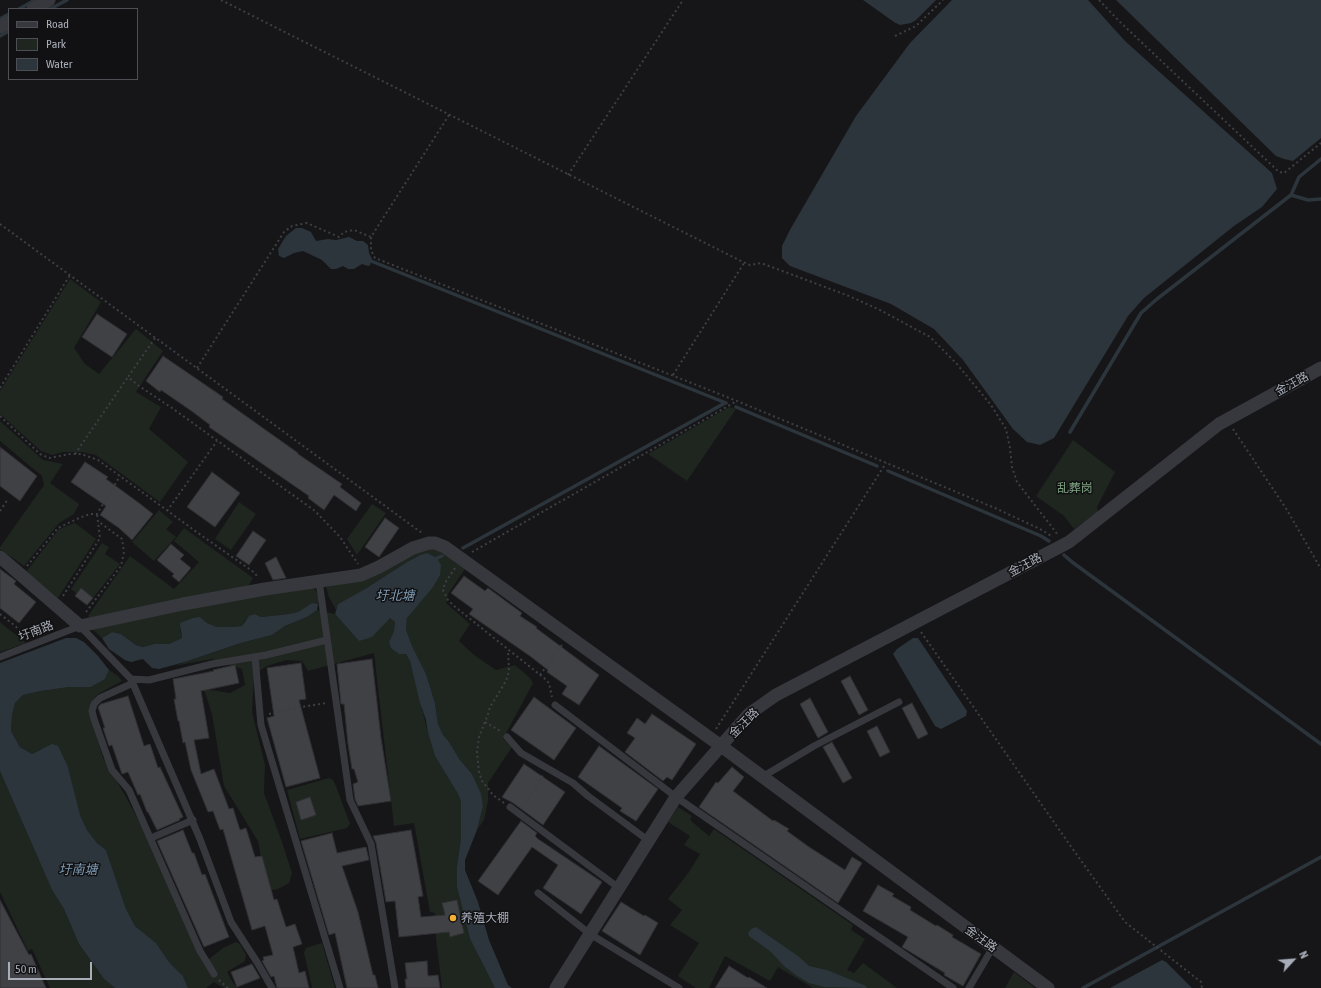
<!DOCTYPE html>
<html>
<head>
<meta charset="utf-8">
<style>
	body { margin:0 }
	#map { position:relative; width:1321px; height:988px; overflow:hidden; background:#161618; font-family:"Asap Condensed",sans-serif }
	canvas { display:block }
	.legend { position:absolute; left:8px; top:8px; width:130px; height:72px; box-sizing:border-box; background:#111113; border:1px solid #4d4f55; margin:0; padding:5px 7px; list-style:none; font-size:12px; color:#a8adb8 }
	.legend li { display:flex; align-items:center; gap:8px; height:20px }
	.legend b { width:20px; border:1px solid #4d4f55 }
	.north { position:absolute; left:1273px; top:940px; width:40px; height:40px; -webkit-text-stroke:3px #111113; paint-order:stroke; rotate:64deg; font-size:11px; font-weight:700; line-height:16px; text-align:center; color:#a8adb8 }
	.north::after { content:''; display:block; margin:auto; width:14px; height:18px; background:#a8adb8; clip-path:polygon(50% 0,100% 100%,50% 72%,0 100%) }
	.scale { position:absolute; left:8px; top:962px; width:84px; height:18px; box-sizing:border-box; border:2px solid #a8adb8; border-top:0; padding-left:5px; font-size:12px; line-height:14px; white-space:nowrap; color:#a8adb8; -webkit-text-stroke:3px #111113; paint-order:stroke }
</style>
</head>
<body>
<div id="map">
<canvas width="1321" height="988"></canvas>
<ul class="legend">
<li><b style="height:5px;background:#37383d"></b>Road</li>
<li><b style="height:11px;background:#1e261f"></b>Park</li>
<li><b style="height:11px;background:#2c353c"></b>Water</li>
</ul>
<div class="north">N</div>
<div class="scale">50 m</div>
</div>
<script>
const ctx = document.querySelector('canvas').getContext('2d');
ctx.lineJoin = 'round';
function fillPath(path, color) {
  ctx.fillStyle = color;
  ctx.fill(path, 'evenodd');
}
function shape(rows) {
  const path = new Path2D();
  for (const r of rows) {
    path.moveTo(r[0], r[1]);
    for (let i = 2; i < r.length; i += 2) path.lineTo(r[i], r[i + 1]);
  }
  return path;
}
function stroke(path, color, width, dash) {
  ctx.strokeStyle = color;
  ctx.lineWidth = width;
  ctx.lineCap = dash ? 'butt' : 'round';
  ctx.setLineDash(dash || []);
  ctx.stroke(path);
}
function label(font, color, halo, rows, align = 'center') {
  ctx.font = font + ' "Asap Condensed","Noto Sans SC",sans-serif';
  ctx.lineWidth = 3;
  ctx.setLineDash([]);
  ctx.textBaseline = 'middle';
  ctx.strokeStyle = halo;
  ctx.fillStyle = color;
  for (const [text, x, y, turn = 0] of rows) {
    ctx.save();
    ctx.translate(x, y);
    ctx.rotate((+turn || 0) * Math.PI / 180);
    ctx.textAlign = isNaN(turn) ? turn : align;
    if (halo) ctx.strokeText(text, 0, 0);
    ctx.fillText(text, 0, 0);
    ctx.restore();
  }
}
fillPath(shape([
	[70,279,101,302,74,348,85,364,99,374,136,329,163,351,136,392,161,407,149,429,188,462,160,502,96,455,82,452,63,452,52,455,41,451,0,414,0,391],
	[729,407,736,409,687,481,648,454],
	[0,421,43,460,63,464,50,483,79,504,74,514,59,523,24,566,0,549,0,547,44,485,42,476,0,441],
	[1073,440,1115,472,1097,507,1098,512,1074,529,1064,516,1036,496],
	[239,502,256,514,231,550,215,539],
	[372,504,386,513,357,555,347,539],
	[159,510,173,522,166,529,176,537,154,561,132,542],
	[75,523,96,539,58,598,26,572,59,529],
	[184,528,253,578,247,588,93,621,88,616,130,556,174,589,199,562,174,541],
	[102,543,109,547,105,554,120,564,89,603,71,589],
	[440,548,467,566,448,594,446,603,470,624,459,641,474,655,496,670,515,665,530,678,533,683,503,739,512,747,488,783,488,801,484,820,477,830,483,806,472,774,460,760,449,742,443,736,438,724,435,703,426,674,413,648,406,630,407,618,427,553,420,555,407,562,365,589,338,604,336,610,329,597,326,587,420,550],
	[311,588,316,590,318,596,318,604,312,603,298,612,289,614,261,617,255,614,245,620,242,626,232,627,217,627,207,623,200,617,180,630,182,638,169,644,154,644,143,647,136,645,121,634,112,632,102,638,92,629,177,609],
	[317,610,335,614,359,641,390,618,395,622,394,631,389,642,399,654,406,654,410,661,428,733,435,756,458,794,461,802,461,838,457,867,457,887,470,939,495,988,442,988,436,938,435,913,430,912,414,823,394,826,374,653,308,671,302,661,286,660,267,666,254,674,252,712,265,765,264,793,282,842,292,873,289,883,278,889,267,891,258,841,224,786,212,714,204,689,230,693,245,685,242,669,212,659,174,666,241,643,272,635,285,626,307,617],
	[0,622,1,623,26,643,0,652],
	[109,670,118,676,122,681,98,694,90,704,92,719,103,758,126,797,142,827,204,963,223,948,236,942,240,944,246,955,245,961,227,972,233,983,238,988,224,988,214,982,206,988,188,988,183,976,169,962,156,943,135,926,126,909,106,850,97,843,87,830,79,813,68,767,41,749,32,754,20,747,11,731,12,715,15,703,23,695,41,691,69,687,91,687,105,679],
	[0,771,52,890,64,909,79,944,104,979,115,988,50,988,32,949,28,951,0,892],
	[329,778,333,780,336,786,350,824,347,828,300,839,287,790],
	[678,807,692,816,690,820,709,836,714,829,853,925,851,930,865,939,847,970,854,973,863,963,897,988,813,988,778,967,770,981,725,956,709,988,696,988,678,976,699,943,670,925,682,910,668,899,689,872,700,854,684,845,690,836,668,822],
	[322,943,335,988,311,988,312,987,304,953,306,948],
	[1014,972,1035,988,1005,988]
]), '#1e261f');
fillPath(shape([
	[863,0,936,0,916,20,911,23,900,25,894,22],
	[952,0,1088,0,1125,41,1272,173,1277,189,1262,207,1234,226,1144,298,1128,316,1054,438,1040,445,1027,442,1013,429,963,360,934,329,891,304,790,266,782,258,782,246,791,228,856,116,910,43],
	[1116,0,1321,0,1321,138,1293,161,1284,159,1276,156],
	[296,228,302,228,311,232,316,241,328,239,336,240,349,237,357,241,363,241,368,245,369,253,372,259,370,265,368,266,362,264,354,269,348,269,343,266,336,269,331,269,322,260,303,251,294,253,284,258,279,256,278,249,286,236],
	[427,553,437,558,441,565,440,575,433,587,407,618,406,630,413,648,426,674,435,703,438,724,443,735,449,742,460,760,472,774,481,794,483,806,477,830,465,860,465,870,478,902,489,940,508,985,512,988,495,988,470,939,457,887,457,867,461,838,461,802,458,794,435,756,428,733,426,720,420,703,410,661,406,654,399,654,391,648,389,642,394,631,395,622,390,618,372,637,359,641,335,614,338,604,365,589,407,562,420,555],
	[312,603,318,604,317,610,307,617,285,626,272,635,241,643,185,662,159,669,152,668,143,659,131,662,125,660,109,649,102,638,112,632,121,634,136,645,143,647,154,644,169,644,182,638,180,623,193,618,200,617,207,623,217,627,232,627,242,626,249,616,255,614,261,617,289,614,298,612],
	[66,638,76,638,84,642,98,656,109,670,105,679,91,687,69,687,41,691,23,695,15,703,12,715,11,731,20,747,32,754,52,744,58,746,68,767,80,815,87,830,97,843,106,850,126,909,135,926,156,943,169,962,183,976,188,988,115,988,104,979,79,944,64,909,52,890,0,771,0,663],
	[913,638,918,638,967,711,966,716,941,729,935,726,893,654,897,649],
	[756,927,798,956,809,966,827,970,866,986,867,988,824,987,809,983,796,975,784,966,771,952,749,936,748,933,751,929],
	[1162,960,1166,962,1192,988,1110,988]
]), '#2c353c');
stroke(shape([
	[19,9,35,0],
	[50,9,67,0],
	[0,19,9,14],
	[0,36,9,31],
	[1291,195,1308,200,1321,199],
	[371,261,726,403],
	[736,407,877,466],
	[1070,432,1141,313,1157,299,1291,195,1299,177,1321,159],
	[888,471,1041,536,1049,541],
	[463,548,725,403],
	[1064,555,1072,562,1321,744],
	[437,558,442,556],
	[1083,988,1321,857]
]), '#2c353c', 3.5);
const building = shape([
	[97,314,127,334,112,357,82,337,97,314],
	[163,356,223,397,222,399,298,453,298,454,342,484,340,487,361,503,356,511,334,495,324,510,308,498,309,496,209,427,210,425,193,412,161,390,160,392,146,381,163,356],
	[0,447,37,476,20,501,0,486,0,447],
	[85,462,108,477,106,479,139,503,153,514,132,540,119,528,100,515,106,506,71,482,85,462],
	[212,472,240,493,215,527,187,507,212,472],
	[385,518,399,528,379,557,365,547,385,518],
	[253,531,266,540,249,565,236,556,253,531],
	[171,544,184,555,180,559,191,568,179,582,172,576,174,574,157,560,171,544],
	[276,557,286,578,273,580,265,563,276,557],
	[0,569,16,581,14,584,36,602,19,623,0,608,0,569],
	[464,576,485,591,488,588,522,613,520,616,537,627,536,628,599,675,579,705,562,694,567,686,547,672,548,670,530,656,469,614,473,609,451,593,464,576],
	[81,588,93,598,87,605,75,596,81,588],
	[372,659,381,738,391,801,358,806,355,799,353,784,358,782,354,769,352,769,348,744,344,704,341,704,337,664,372,659],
	[301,663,306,699,299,700,320,778,286,787,267,718,274,716,267,668,301,663],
	[235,665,239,683,201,691,209,738,194,740,201,774,214,769,229,809,233,808,240,830,246,828,255,857,262,856,274,900,277,899,286,927,295,924,302,944,293,947,299,973,305,971,309,988,277,988,274,976,271,977,262,961,264,960,263,957,273,955,265,926,252,930,223,829,220,830,213,811,208,812,191,770,185,742,183,743,179,721,178,721,174,699,176,699,173,679,214,671,213,670,235,665],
	[850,676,868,710,859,715,841,681,850,676],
	[128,696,144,746,150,744,158,768,160,767,183,817,179,819,180,820,157,830,148,812,147,812,140,794,138,795,128,772,122,774,112,745,109,746,103,728,105,728,98,707,101,704,128,696],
	[534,697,576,728,554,760,511,730,534,697],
	[810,698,828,732,818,738,800,704,810,698],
	[912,703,928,734,918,739,902,708,912,703],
	[652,714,696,744,672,780,667,777,663,781,625,752,635,738,627,733,637,718,645,724,652,714],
	[877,726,890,752,880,757,867,731,877,726],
	[832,742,852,778,843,783,823,747,832,742],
	[599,746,658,789,636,821,620,811,622,808,578,777,599,746],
	[524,764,565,792,543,825,513,803,502,797,524,764],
	[732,767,744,777,733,791,773,821,774,820,789,829,787,831,809,847,845,870,852,857,862,863,838,903,699,807,716,782,718,783,732,767],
	[310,797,316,815,301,820,296,802,310,797],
	[521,821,537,833,535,836,538,839,602,882,581,914,543,888,558,865,532,847,498,895,478,881,521,821],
	[183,830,192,853,194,853,202,875,205,874,229,937,204,947,157,841,183,830],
	[411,830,423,896,418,897,421,917,445,915,442,903,457,900,464,933,450,937,449,932,399,937,395,901,386,902,376,843,373,836,411,830],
	[332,833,337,853,366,847,369,860,342,866,358,912,373,975,375,975,378,988,347,988,335,933,329,935,301,841,332,833],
	[878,885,894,894,892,896,911,907,910,910,936,926,937,925,953,935,952,937,981,954,963,986,944,975,945,973,902,947,908,937,863,911,878,885],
	[0,900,29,955,31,954,46,988,0,988,0,900],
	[621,902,644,916,645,915,658,923,640,955,602,931,621,902],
	[427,961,428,976,438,975,440,988,406,988,405,979,407,979,405,963,427,961],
	[252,964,260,978,237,987,231,972,252,964],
	[729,966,748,978,749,977,767,988,715,988,729,966]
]);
fillPath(building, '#404145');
stroke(building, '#303034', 1);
stroke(shape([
	[221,0,741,261,750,265,761,263,849,296,880,310,930,337,956,363,991,405,1006,429,1010,448,1012,467,1017,482,1058,535],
	[1099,0,1120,22,1279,172,1284,173,1321,143],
	[895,36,916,26,943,0],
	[449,115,371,237,371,250,375,258,737,401,995,508,1040,529,1053,537],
	[568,175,683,0],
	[0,224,422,533],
	[155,338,128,377,139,386,172,408,315,511,340,537,358,564],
	[197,368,284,232,292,226,307,223,339,237,344,232,354,230,371,237],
	[673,375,744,263],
	[0,388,70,275],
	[0,416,40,454,49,458,70,454,81,454,98,460,198,533,255,573,258,578],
	[1233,429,1287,510,1321,569],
	[75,454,128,377],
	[0,511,8,499],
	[167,511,217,441],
	[472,552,737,401],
	[27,566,58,528,79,518,90,514,97,514,120,476],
	[455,568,445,583,443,590,448,600,454,606,544,678,549,683,552,697],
	[63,596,100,538,97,514],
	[86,612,121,566,124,552,122,539,98,521],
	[0,614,29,637],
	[921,632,1072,848,1125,922,1201,982,1202,988],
	[540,675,562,645],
	[269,714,301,707,327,703],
	[485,722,500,731],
	[716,729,886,463],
	[504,803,493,795,482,781,479,772,477,752,479,737,488,714,490,707,506,681,509,671,508,650],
	[523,807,543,775],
	[219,980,228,988]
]), '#3d3f44', 2, [2, 3]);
stroke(shape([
	[319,581,350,800,371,844,395,988],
	[0,657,80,626,131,679,200,839,231,922,257,962,272,988],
	[255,657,261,725,340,988],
	[131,679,149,680,212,664,266,655,327,640],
	[133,683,100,698,94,704,92,711,94,719,112,770,129,790,200,951,214,974],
	[555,705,676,797,953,988],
	[507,737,521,753,573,783,588,796,649,841],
	[762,777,814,746,899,702],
	[510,807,619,888],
	[151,838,193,820],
	[538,893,590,934,679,988],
	[969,988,993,947]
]), '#37383d', 7);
stroke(shape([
	[33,9,49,0],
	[0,27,9,22],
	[0,557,80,626,183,604,265,589,361,575,379,567,413,548,429,543,435,543,445,547,721,746,1048,988],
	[556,988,676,797,749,714,776,695,1069,542,1219,424,1321,368]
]), '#37383d', 13);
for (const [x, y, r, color] of [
	[453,918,4,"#f2b134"]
]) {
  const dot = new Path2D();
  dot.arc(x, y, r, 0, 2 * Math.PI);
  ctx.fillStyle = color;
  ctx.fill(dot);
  stroke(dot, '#111113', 1.5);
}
label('12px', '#a8adb8', '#111113', [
	["金汪路",1292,384,-29],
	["金汪路",1025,565,-28],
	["圩南路",36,631,-21],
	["金汪路",744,723,-45],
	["金汪路",981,939,36]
]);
label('12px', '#7fa381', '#111113', [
	["乱葬岗",1075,488]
]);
label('12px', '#a8adb8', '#111113', [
	["养殖大棚",461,918]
], 'left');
label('italic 13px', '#7f9bb3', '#111113', [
	["圩北塘",395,596],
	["圩南塘",78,870]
]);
</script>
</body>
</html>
